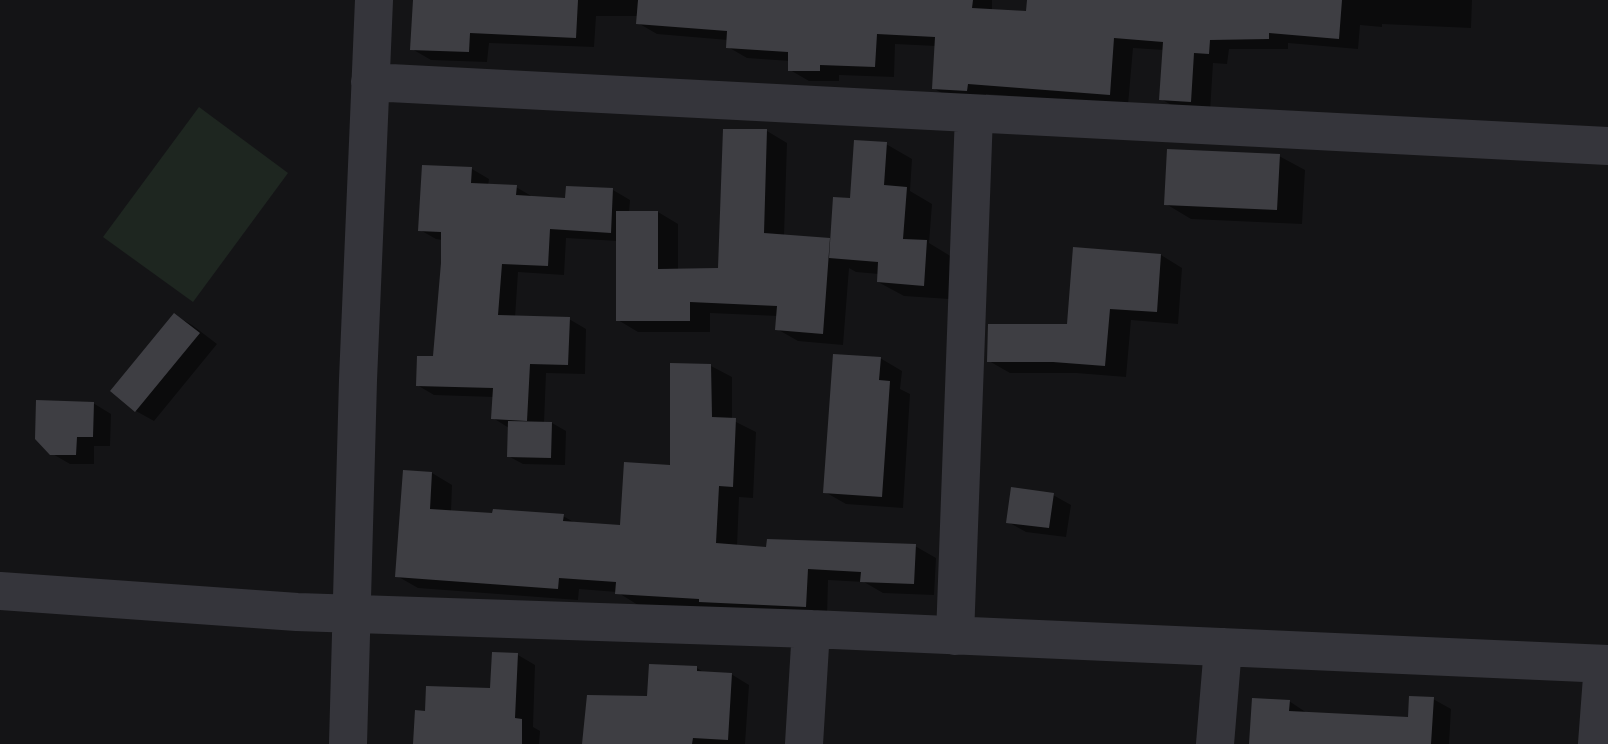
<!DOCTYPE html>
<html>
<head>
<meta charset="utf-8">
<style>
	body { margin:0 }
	canvas { display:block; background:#141416 }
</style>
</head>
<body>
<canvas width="1608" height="744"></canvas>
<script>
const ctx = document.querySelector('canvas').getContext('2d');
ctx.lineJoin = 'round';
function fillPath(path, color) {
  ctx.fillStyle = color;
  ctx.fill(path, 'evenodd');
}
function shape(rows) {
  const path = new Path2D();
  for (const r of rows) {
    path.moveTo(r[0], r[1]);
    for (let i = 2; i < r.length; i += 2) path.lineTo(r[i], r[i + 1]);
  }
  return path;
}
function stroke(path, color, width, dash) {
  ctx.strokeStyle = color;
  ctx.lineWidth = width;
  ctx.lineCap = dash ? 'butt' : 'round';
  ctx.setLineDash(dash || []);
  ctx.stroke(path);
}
fillPath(shape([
	[199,107,288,173,193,302,103,237]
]), '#1e2620');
fillPath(shape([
	[414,0,992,0,992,10,1027,13,1028,0,1472,0,1471,28,1382,24,1382,27,1360,25,1358,49,1288,43,1288,49,1229,49,1227,64,1213,63,1210,112,1180,110,1161,99,1164,50,1133,48,1128,105,986,94,986,101,952,99,933,88,936,46,895,44,894,77,839,75,839,81,809,81,790,70,790,61,747,58,728,47,728,40,657,34,638,23,639,16,596,16,594,47,489,43,487,62,431,60,412,49],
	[767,131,787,143,784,236,832,241,851,200,886,144,912,159,910,191,932,204,929,243,952,257,949,299,904,296,878,282,879,274,856,272,849,268,843,345,798,341,777,329,778,316,710,313,710,332,638,332,618,320,618,241,566,238,564,275,518,272,515,318,569,319,586,329,585,374,546,373,544,423,552,423,566,431,565,465,523,464,508,456,509,428,493,418,494,397,434,395,417,385,434,358,442,263,442,240,436,239,420,230,472,169,489,179,488,186,516,187,533,197,567,200,568,187,613,190,630,200,629,213,658,212,678,224,678,270,720,270],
	[1279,156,1305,170,1302,224,1191,219,1166,204],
	[1161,255,1182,268,1178,324,1131,320,1126,377,1076,373,1010,373,989,361,1069,326],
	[175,315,192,325,217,344,154,421,136,411,112,391],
	[880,358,902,371,900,389,910,394,903,508,846,504,825,492],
	[711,366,732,377,732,420,756,432,753,498,739,497,737,547,768,549,915,546,936,558,934,595,883,593,864,582,828,580,827,618,638,605,617,592,579,589,578,600,418,588,397,576,432,473,452,485,451,512,563,516,577,524,621,527,672,467],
	[93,403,111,414,110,446,94,446,94,464,70,464,51,453],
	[1053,495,1071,505,1066,537,1026,532,1008,522],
	[518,655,535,665,533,727,540,731,539,744,415,744,426,712,492,690],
	[697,668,705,673,731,674,749,685,745,744,647,744],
	[1433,699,1451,709,1449,744,1251,744,1289,701,1307,713,1410,719]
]), '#0007');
fillPath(shape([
	[413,0,578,0,576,38,470,33,469,52,410,50],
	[638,0,973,0,972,8,1026,11,1027,0,1342,0,1339,39,1269,33,1269,39,1210,40,1209,54,1194,53,1191,102,1159,100,1163,42,1114,38,1110,95,968,84,967,91,932,89,935,37,877,34,875,67,820,65,820,71,788,71,788,52,726,48,727,31,636,24],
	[723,129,767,129,764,233,830,238,823,334,775,330,777,306,690,302,690,321,616,321,616,211,658,211,658,269,718,268],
	[854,140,887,142,884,185,907,187,903,239,927,240,924,286,877,282,878,262,829,258,833,197,850,198],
	[1167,149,1280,154,1277,210,1164,205],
	[422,165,472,167,471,183,517,185,516,195,565,198,566,186,613,188,611,233,550,229,548,266,502,264,498,315,570,317,568,365,530,364,527,421,491,419,493,388,416,386,417,356,433,356,441,263,441,232,418,231],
	[1073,247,1161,254,1157,312,1110,309,1105,366,1053,362,987,362,988,324,1067,324],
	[174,313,200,333,135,412,110,391],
	[833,354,881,357,879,380,890,381,882,497,823,493],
	[670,363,711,364,712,417,736,418,733,487,719,486,716,543,766,547,767,539,916,544,914,584,860,582,861,572,808,569,806,607,699,602,699,599,615,594,616,582,559,578,558,589,395,577,403,470,432,472,430,509,492,513,493,509,564,514,563,521,620,525,624,462,670,465],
	[36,400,94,402,93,437,77,437,76,455,50,455,35,439],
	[508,421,552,422,551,458,507,457],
	[1011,487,1054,493,1049,528,1006,523],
	[492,652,518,653,515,718,522,719,522,744,413,744,415,710,425,711,426,686,490,688],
	[649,664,697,666,697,671,732,673,728,740,693,738,692,744,582,744,587,695,647,696],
	[1409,696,1434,697,1431,744,1249,744,1252,698,1290,700,1289,711,1408,717]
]), '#3e3e43');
stroke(shape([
	[370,82,1608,146],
	[0,591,297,612,811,629,1608,664],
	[955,636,974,114],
	[348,744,358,380,374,0],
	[804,744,811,629],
	[1215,744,1223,647],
	[1597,744,1603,664]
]), '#35353b', 38);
</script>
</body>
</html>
